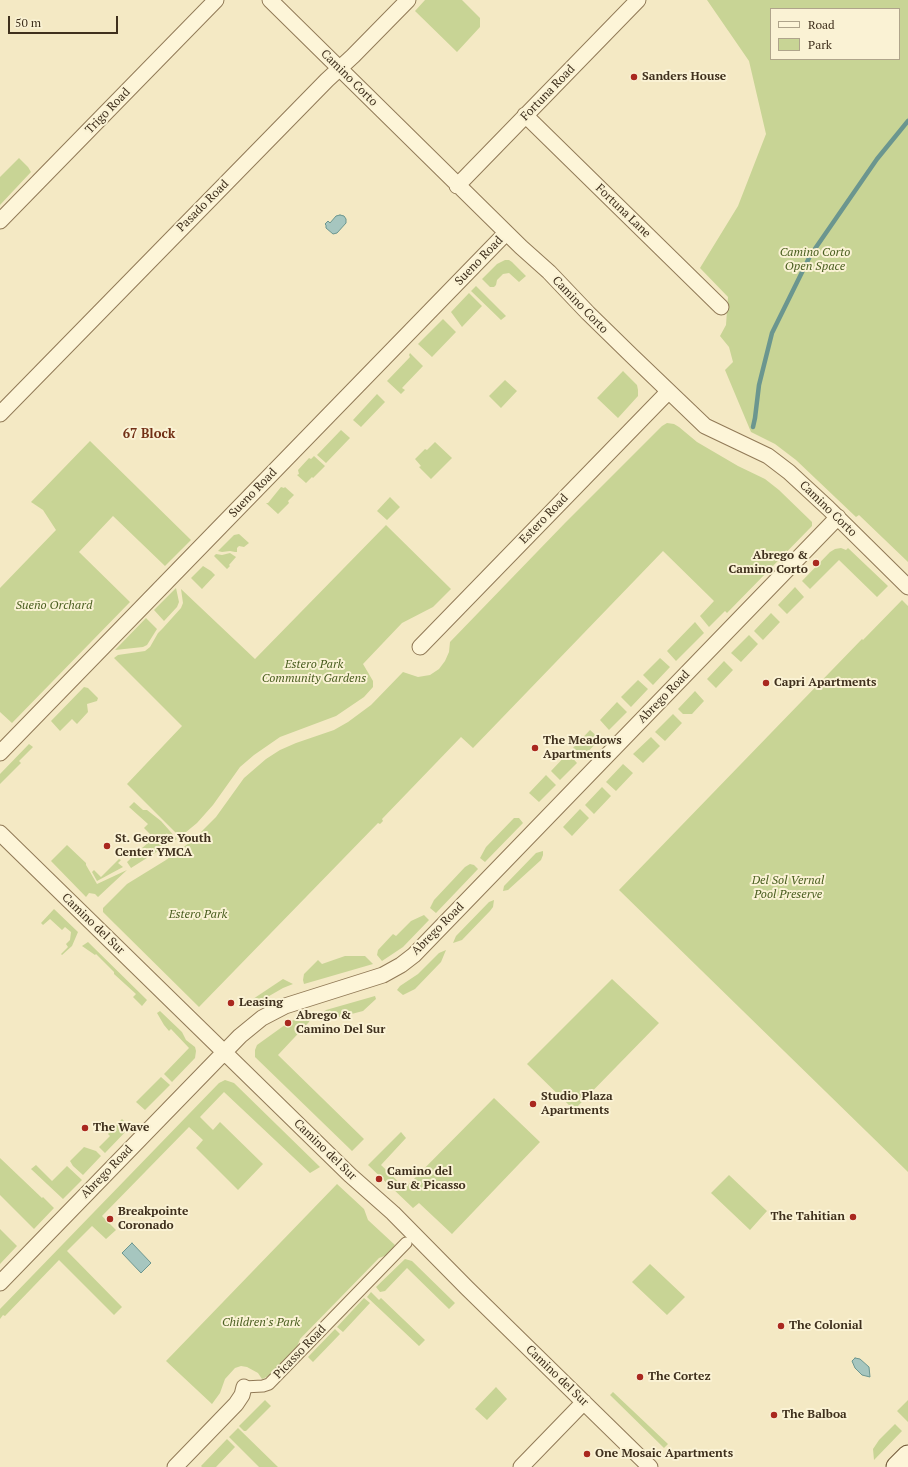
<!DOCTYPE html>
<html>
<head>
<meta charset="utf-8">
<style>
	body { margin:0 }
	#map { position:relative; width:908px; height:1467px; overflow:hidden; background:#f4e9c4; font-family:"PT Serif",serif }
	canvas { display:block }
	.legend { position:absolute; left:770px; top:8px; width:130px; height:52px; box-sizing:border-box; background:#faf2d4; border:1px solid #afa48b; margin:0; padding:5px 7px; list-style:none; font-size:12px; color:#3f301d }
	.legend li { display:flex; align-items:center; gap:8px; height:20px }
	.legend b { width:20px; border:1px solid #afa48b }
	.scale { position:absolute; left:8px; top:16px; width:110px; height:18px; box-sizing:border-box; border:2px solid #3f301d; border-top:0; padding-left:5px; font-size:12px; line-height:14px; white-space:nowrap; color:#3f301d; -webkit-text-stroke:3px #faf2d4; paint-order:stroke }
</style>
</head>
<body>
<div id="map">
<canvas width="908" height="1467"></canvas>
<ul class="legend">
<li><b style="height:5px;background:#fdf5d8"></b>Road</li>
<li><b style="height:11px;background:#c8d495"></b>Park</li>
</ul>
<div class="scale">50 m</div>
</div>
<script>
const ctx = document.querySelector('canvas').getContext('2d');
ctx.lineJoin = 'round';
function fillPath(path, color) {
  ctx.fillStyle = color;
  ctx.fill(path, 'evenodd');
}
function shape(rows) {
  const path = new Path2D();
  for (const r of rows) {
    path.moveTo(r[0], r[1]);
    for (let i = 2; i < r.length; i += 2) path.lineTo(r[i], r[i + 1]);
  }
  return path;
}
function stroke(path, color, width, dash) {
  ctx.strokeStyle = color;
  ctx.lineWidth = width;
  ctx.lineCap = dash ? 'butt' : 'round';
  ctx.setLineDash(dash || []);
  ctx.stroke(path);
}
function label(font, color, halo, rows, align = 'center') {
  ctx.font = font + ' "PT Serif",serif';
  ctx.lineWidth = 4;
  ctx.setLineDash([]);
  ctx.textBaseline = 'middle';
  ctx.strokeStyle = halo;
  ctx.fillStyle = color;
  for (const [text, x, y, turn = 0] of rows) {
    ctx.save();
    ctx.translate(x, y);
    ctx.rotate((+turn || 0) * Math.PI / 180);
    ctx.textAlign = isNaN(turn) ? turn : align;
    if (halo) ctx.strokeText(text, 0, 0);
    ctx.fillText(text, 0, 0);
    ctx.restore();
  }
}
fillPath(shape([
	[425,0,462,0,480,18,480,27,457,52,415,11],
	[707,0,908,0,908,562,859,515,856,517,796,460,775,444,751,432,725,370,733,362,729,347,720,336,726,325,728,297,700,268,738,206,766,134,749,61],
	[771,9,899,9,899,59,771,59],
	[19,158,28,167,31,172,0,205,0,177],
	[505,260,509,260,512,262,526,276,519,282,509,273,503,274,497,280,496,285,494,287,490,287,482,279,497,264],
	[476,286,506,316,501,320,471,291],
	[469,293,482,306,462,327,451,312],
	[443,319,456,332,432,357,418,344],
	[410,353,423,366,402,388,405,390,401,394,387,381,410,357,409,355],
	[623,371,637,385,638,390,638,396,618,418,597,398],
	[505,380,517,391,501,408,489,396],
	[377,394,385,402,361,427,353,420],
	[667,423,674,424,679,427,697,442,738,466,765,479,779,490,812,522,812,526,727,613,725,611,709,627,700,616,714,601,663,551,473,748,461,737,382,819,383,821,380,824,378,823,199,1007,115,924,103,912,103,908,127,884,166,860,193,840,216,817,244,778,266,759,280,750,296,743,334,730,348,722,371,705,403,672,418,677,430,675,439,669,445,661,449,652,450,642,565,523,662,426],
	[341,430,350,438,326,463,317,455],
	[90,441,191,540,165,566,113,516,79,552,130,602,12,723,0,712,0,588,56,530,43,510,31,502],
	[435,442,452,458,431,479,419,467,421,466,415,459,425,449,427,450],
	[314,456,325,466,313,478,312,477,306,483,297,475,299,474,298,470,309,458,311,459],
	[281,487,284,488,285,487,294,495,288,501,289,503,278,514,266,503,268,503],
	[390,497,400,507,387,520,377,511],
	[386,525,451,589,433,607,402,623,363,664,373,681,373,687,364,697,336,716,280,737,254,755,240,767,213,805,197,823,180,837,127,784,182,726,114,658,118,655,145,651,150,647,158,633,163,628,181,608,183,603,181,589,255,659],
	[239,534,249,543,244,547,239,546,237,548,237,552,235,552,230,551,222,552,218,551,234,535],
	[841,548,846,550,848,548,888,586,877,597,839,560,810,589,802,581,830,552,835,549],
	[230,553,236,557,229,565,230,566,227,569,214,556,216,554,222,555],
	[203,566,211,571,215,575,202,589,191,578],
	[795,587,804,597,787,614,778,605],
	[176,588,179,602,177,607,164,621,154,610],
	[902,600,908,606,908,1172,619,890,862,639,863,640],
	[771,613,780,622,763,640,754,631],
	[146,618,157,629,147,645,143,647,115,650],
	[695,622,704,633,676,661,667,651],
	[749,635,758,644,741,662,731,653],
	[660,658,670,667,653,685,643,675],
	[724,661,733,670,716,688,707,679],
	[638,680,648,689,631,707,621,697],
	[84,687,88,688,98,698,97,701,87,704,88,712,77,724,72,719,60,731,51,721],
	[695,691,704,701,692,714,683,714,678,709],
	[617,702,627,712,609,730,600,720],
	[673,714,682,723,665,741,655,732],
	[590,730,600,739,583,757,573,748],
	[651,737,660,746,643,763,633,754],
	[29,744,33,747,19,761,21,763,0,784,0,774],
	[568,753,577,763,560,780,551,771],
	[623,764,633,773,616,791,606,782],
	[546,775,556,785,539,802,529,793],
	[602,787,611,796,594,814,585,805],
	[134,802,143,810,147,810,161,821,177,839,131,868,127,862,142,848,154,838,144,828,148,824,129,807],
	[580,809,589,818,572,836,563,827],
	[514,818,519,818,523,823,485,862,480,858,486,847],
	[67,845,86,863,86,865,97,884,127,870,98,897,95,894,89,893,86,897,51,861],
	[543,851,543,855,541,860,508,890,503,891,504,886,536,853],
	[119,859,121,860,118,863,123,867,97,881,92,872,94,870,101,877],
	[470,864,474,865,478,869,436,913,430,908,434,900,465,867],
	[494,900,493,907,490,911,462,940,453,943,456,936,489,902],
	[54,909,78,932,72,946,62,955,61,954,68,947,66,944,70,940,71,932,65,927,62,930,50,919,43,925,41,923],
	[424,915,429,920,403,947,382,961,377,955,378,950,393,934,396,936,411,921],
	[88,942,147,1000,142,1006,133,997,136,994,114,974,114,972,96,954,95,955,82,946],
	[446,950,441,962,415,989,403,995,397,990,400,986,418,974,439,953],
	[345,956,365,956,373,964,304,984,303,980,304,974,318,960,322,964],
	[283,979,293,984,283,988,257,1003,253,999],
	[612,979,659,1023,574,1110,527,1064],
	[375,996,376,999,363,1011,340,1017,326,1017,321,1014,326,1010],
	[160,1011,182,1032,186,1040,195,1047,196,1051,195,1058,172,1082,164,1074,189,1048,171,1029,169,1031,164,1025,157,1013],
	[304,1016,311,1017,309,1022,278,1055,364,1139,352,1151,255,1057,255,1050,257,1045,289,1022],
	[161,1077,170,1085,145,1110,136,1102],
	[225,1080,234,1083,320,1167,310,1173,224,1092,200,1117,213,1130,220,1122,263,1164,238,1190,196,1148,203,1140,189,1127,102,1216,116,1230,106,1239,92,1226,67,1251,122,1307,114,1315,59,1260,5,1316,3,1315,0,1319,0,1309,219,1083],
	[494,1098,540,1142,452,1234,419,1203,413,1208,368,1165,401,1132,406,1138,381,1165,405,1188],
	[122,1119,130,1127,105,1153,99,1147,110,1136,108,1134],
	[84,1147,96,1151,101,1156,83,1175,73,1166,70,1161],
	[0,1158,42,1198,43,1197,54,1208,34,1229,0,1195],
	[36,1165,52,1181,67,1166,82,1180,63,1199,31,1169],
	[729,1175,767,1211,750,1230,711,1193],
	[337,1184,364,1209,368,1220,395,1245,393,1249,387,1255,379,1258,300,1339,297,1347,269,1376,262,1379,258,1373,247,1367,241,1366,235,1368,225,1379,220,1393,212,1404,166,1361],
	[0,1229,17,1246,0,1264],
	[405,1259,412,1261,455,1303,449,1309,407,1268,385,1291,380,1292,376,1287],
	[650,1264,685,1297,667,1315,632,1282],
	[371,1292,379,1300,381,1298,425,1340,419,1346,367,1297],
	[364,1298,370,1303,343,1332,337,1327],
	[335,1329,340,1334,313,1362,308,1357],
	[496,1387,507,1399,487,1420,475,1409],
	[613,1392,668,1444,664,1448,610,1395],
	[265,1400,271,1406,246,1431,244,1431,239,1426],
	[908,1400,908,1422,897,1411],
	[895,1424,902,1431,874,1460,873,1449,879,1440],
	[238,1428,278,1467,259,1467,229,1437],
	[227,1439,235,1447,216,1467,202,1467,201,1466]
]), '#c8d495');
const water = shape([
	[340,215,344,216,346,219,346,223,337,233,333,234,326,228,326,225,325,224,328,221,330,223,336,216,340,215],
	[132,1243,151,1263,141,1273,122,1253,132,1243],
	[855,1358,860,1359,869,1367,870,1377,862,1375,855,1368,852,1361,855,1358]
]);
fillPath(water, '#a6c6bf');
stroke(water, '#6b968f', 1);
stroke(shape([
	[753,427,755,418,759,385,772,333,810,256,877,159,908,121]
]), '#6b968f', 4.5);
const pedestrian = shape([
	[244,1387,263,1386,269,1384,406,1243]
]);
const minor = shape([
	[270,0,521,247,549,272,588,313,631,355,705,426,768,456,789,472,828,508,908,587],
	[525,115,721,307],
	[457,186,638,0],
	[0,221,216,0],
	[0,414,327,80,353,56,408,0],
	[420,647,668,392],
	[0,753,506,233],
	[0,833,350,1175,393,1213,467,1288,650,1467],
	[0,1283,240,1036,262,1018,285,1006,383,975,401,965,414,955,838,517],
	[175,1467,236,1404,242,1395,244,1387],
	[521,1467,584,1402]
]);
const secondary = shape([
	[897,1467,908,1456]
]);
stroke(pedestrian, '#917a57', 13);
stroke(minor, '#917a57', 17);
stroke(secondary, '#735b3a', 23);
stroke(pedestrian, '#fdf5d8', 11);
stroke(minor, '#fdf5d8', 15);
stroke(secondary, '#fdf5d8', 21);
for (const [x, y, r, color] of [
	[634,77,4,"#a9281f"],
	[816,563,4,"#a9281f"],
	[766,683,4,"#a9281f"],
	[535,748,4,"#a9281f"],
	[107,846,4,"#a9281f"],
	[231,1003,4,"#a9281f"],
	[288,1023,4,"#a9281f"],
	[533,1104,4,"#a9281f"],
	[85,1128,4,"#a9281f"],
	[379,1179,4,"#a9281f"],
	[853,1217,4,"#a9281f"],
	[110,1219,4,"#a9281f"],
	[781,1326,4,"#a9281f"],
	[640,1377,4,"#a9281f"],
	[774,1415,4,"#a9281f"],
	[587,1454,4,"#a9281f"]
]) {
  const dot = new Path2D();
  dot.arc(x, y, r, 0, 2 * Math.PI);
  ctx.fillStyle = color;
  ctx.fill(dot);
  stroke(dot, '#faf2d4', 1.5);
}
label('bold 12px', '#3f301d', '#faf2d4', [
	["Sanders House",642,77],
	["Abrego &",808,556,"right"],
	["Camino Corto",808,570,"right"],
	["Capri Apartments",774,683],
	["The Meadows",543,741],
	["Apartments",543,755],
	["St. George Youth",115,839],
	["Center YMCA",115,853],
	["Leasing",239,1003],
	["Abrego &",296,1016],
	["Camino Del Sur",296,1030],
	["Studio Plaza",541,1097],
	["Apartments",541,1111],
	["The Wave",93,1128],
	["Camino del",387,1172],
	["Sur & Picasso",387,1186],
	["Breakpointe",118,1212],
	["Coronado",118,1226],
	["The Tahitian",845,1217,"right"],
	["The Colonial",789,1326],
	["The Cortez",648,1377],
	["The Balboa",782,1415],
	["One Mosaic Apartments",595,1454]
], 'left');
label('12px', '#3f301d', '#faf2d4', [
	["Camino Corto",349,78,45],
	["Fortuna Road",548,93,-46],
	["Trigo Road",108,111,-46],
	["Pasado Road",203,206,-45],
	["Fortuna Lane",623,211,44],
	["Sueno Road",479,261,-46],
	["Camino Corto",580,305,46],
	["Sueno Road",253,493,-46],
	["Camino Corto",828,509,44],
	["Estero Road",544,519,-46],
	["Abrego Road",664,697,-46],
	["Camino del Sur",93,924,44],
	["Abrego Road",438,929,-45],
	["Camino del Sur",325,1150,44],
	["Abrego Road",107,1172,-46],
	["Picasso Road",300,1352,-46],
	["Camino del Sur",557,1376,44]
]);
label('italic 12px', '#4b5f21', '#faf2d4', [
	["Camino Corto",815,253],
	["Open Space",815,267],
	["Sueño Orchard",54,606],
	["Estero Park",314,665],
	["Community Gardens",314,679],
	["Del Sol Vernal",788,881],
	["Pool Preserve",788,895],
	["Estero Park",198,915],
	["Children's Park",261,1323]
]);
label('bold 13px', '#723016', '#faf2d4', [
	["67 Block",149,434]
]);
</script>
</body>
</html>
